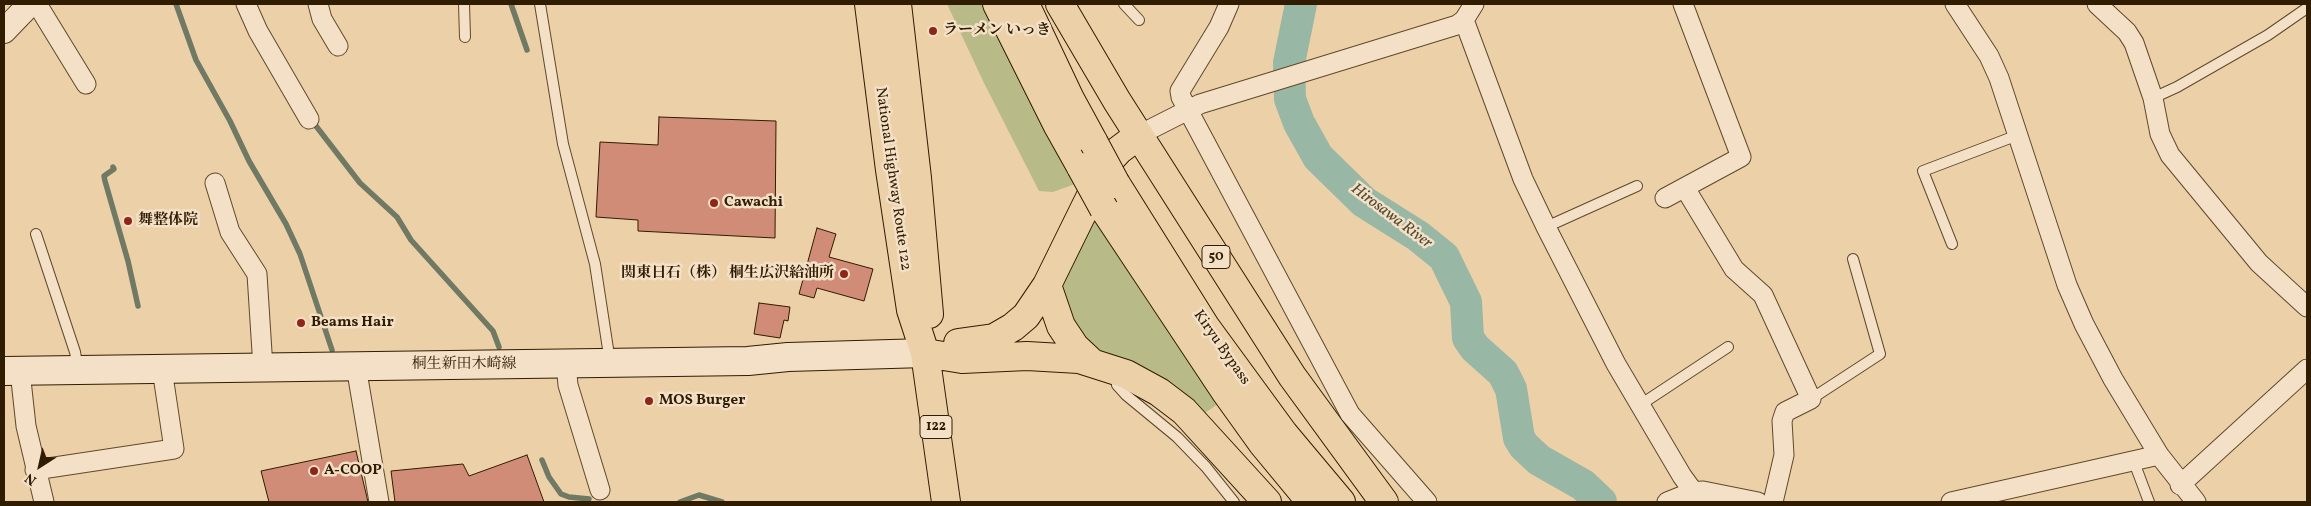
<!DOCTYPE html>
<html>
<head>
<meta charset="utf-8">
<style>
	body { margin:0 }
	#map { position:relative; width:2311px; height:506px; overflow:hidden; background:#ecd0a8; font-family:Vollkorn,serif }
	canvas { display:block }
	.frame { position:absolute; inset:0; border:5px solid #301c00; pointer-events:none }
	.north { position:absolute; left:15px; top:441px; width:50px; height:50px; -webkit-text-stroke:4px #f3e0c6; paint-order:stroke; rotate:215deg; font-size:14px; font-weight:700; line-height:20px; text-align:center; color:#301c00 }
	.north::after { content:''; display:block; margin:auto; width:18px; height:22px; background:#301c00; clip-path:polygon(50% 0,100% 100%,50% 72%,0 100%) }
</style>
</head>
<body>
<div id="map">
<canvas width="2311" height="506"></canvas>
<div class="frame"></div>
<div class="north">N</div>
</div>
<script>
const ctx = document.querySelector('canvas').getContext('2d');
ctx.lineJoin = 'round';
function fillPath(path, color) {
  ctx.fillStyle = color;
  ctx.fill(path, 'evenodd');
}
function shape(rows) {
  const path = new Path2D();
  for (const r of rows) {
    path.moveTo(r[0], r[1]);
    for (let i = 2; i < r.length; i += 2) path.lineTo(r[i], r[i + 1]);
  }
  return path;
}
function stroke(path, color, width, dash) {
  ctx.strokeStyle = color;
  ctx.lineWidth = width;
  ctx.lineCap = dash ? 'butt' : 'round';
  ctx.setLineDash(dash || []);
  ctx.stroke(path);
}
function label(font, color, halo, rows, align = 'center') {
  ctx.font = font + ' Vollkorn,"Noto Serif JP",serif';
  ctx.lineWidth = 5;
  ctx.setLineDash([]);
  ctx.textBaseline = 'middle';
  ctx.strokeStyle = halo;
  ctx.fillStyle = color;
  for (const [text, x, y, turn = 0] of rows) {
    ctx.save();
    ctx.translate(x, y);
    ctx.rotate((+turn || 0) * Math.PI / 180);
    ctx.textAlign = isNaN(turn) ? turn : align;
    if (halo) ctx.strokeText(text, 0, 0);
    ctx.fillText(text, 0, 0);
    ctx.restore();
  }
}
fillPath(shape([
	[947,4,989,4,1075,184,1053,192,1039,191,984,83],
	[1095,218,1145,298,1218,404,1199,417,1110,360,1071,329,1062,290,1063,278]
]), '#b8bb87');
stroke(shape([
	[176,4,196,60,230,121,249,161,286,224,300,254,332,350],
	[511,4,527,50],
	[316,126,360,183,397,217,411,240,493,331,499,347],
	[113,167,114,169,104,176,105,181,128,261,138,306],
	[542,460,549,477,561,494,569,497,589,499],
	[680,502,699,495,722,502]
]), '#6f7963', 5.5);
stroke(shape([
	[1301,4,1289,63,1290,99,1299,123,1318,157,1364,202,1418,236,1444,257,1466,302,1468,338,1475,348,1503,373,1511,389,1519,438,1524,446,1539,460,1583,485,1601,502]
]), '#99b7a5', 32);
const building = shape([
	[659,117,776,121,775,238,638,231,638,220,596,217,600,142,658,145,659,117],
	[817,228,836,234,829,257,873,269,864,301,817,288,814,298,799,294,817,228],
	[759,303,790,307,788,321,784,320,780,338,754,334,759,303],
	[356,451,368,502,269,502,261,471,356,451],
	[527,455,544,502,395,502,391,471,463,464,469,476,527,455]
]);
fillPath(building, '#d18c77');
stroke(building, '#301c00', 1);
const service = shape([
	[464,4,465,37],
	[540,4,563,144,595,264,610,362],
	[1124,4,1139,20],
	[2153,98,2177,87,2268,35,2307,8],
	[1546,227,1637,186],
	[36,234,75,352,78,369],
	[1952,244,1923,171,2018,135],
	[1115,373,1117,385,1126,395,1177,437,1206,467,1234,502],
	[1811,399,1880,354,1853,259],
	[1640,405,1728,347],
	[2134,462,2149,502]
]);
const minor = shape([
	[37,4,86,84],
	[246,4,258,31,309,119],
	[318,4,322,19,338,46],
	[1229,4,1219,27,1183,86,1180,91,1181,97,1350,414,1427,502],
	[1955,4,1989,56,1999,78,2067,285,2084,324,2113,379,2159,455,2196,502],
	[2097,4,2127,32,2134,43,2153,98,2160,134,2170,155,2259,263,2307,307],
	[1464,20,1523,179,1546,227,1616,364,1682,476,1701,502],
	[1139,135,1200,104,1457,25,1464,20,1474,4],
	[215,183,230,232,257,274,263,368],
	[1685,188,1734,269,1763,295,1811,399,1785,412,1782,421,1784,455,1773,502],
	[1665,198,1741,157,1683,4],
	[566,364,568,385,600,490],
	[359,366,358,378,379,502],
	[20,371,26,426,44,502],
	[35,470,174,449,162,369],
	[2180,485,2307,369],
	[1667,502,1692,492,1703,491,1758,502],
	[1951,502,2159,455]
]);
const tertiary = shape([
	[4,31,30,4]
]);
const secondary = shape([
	[4,371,748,361,788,357,925,353]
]);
const trunk = shape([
	[869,4,890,170,911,310,925,353,946,502],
	[897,4,917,178,929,314],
	[997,4,1058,126,1081,167],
	[1025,4,1070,99,1094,143],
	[1060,4,1117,101,1292,376,1384,502],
	[1116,184,1205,326,1284,434,1341,502],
	[1104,209,1225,391,1263,444,1311,502],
	[1047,285,1061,326,1075,347,1090,361],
	[958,343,994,338,1013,327,1026,316,1047,285,1107,163,1119,150,1139,135],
	[925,353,962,359,1027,356,1079,359,1126,374,1159,392,1184,411,1267,502]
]);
stroke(service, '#5f492a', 12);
stroke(minor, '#5f492a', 21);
stroke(tertiary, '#5f492a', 26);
stroke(secondary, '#301c00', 30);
stroke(trunk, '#301c00', 30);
stroke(service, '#f3e0c6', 10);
stroke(minor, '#f3e0c6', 19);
stroke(tertiary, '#f3e0c6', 24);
stroke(secondary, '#f3e0c6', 28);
stroke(trunk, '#ecd0a8', 28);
const trunkBridge = shape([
	[1094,143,1116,184],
	[1081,167,1104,209]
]);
stroke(trunkBridge, '#301c00', 30, []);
stroke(trunkBridge, '#ecd0a8', 28);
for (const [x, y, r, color] of [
	[933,31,5,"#8f2418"],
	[714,203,5,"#8f2418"],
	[128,221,5,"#8f2418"],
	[844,274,5,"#8f2418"],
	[301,323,5,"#8f2418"],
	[649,401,5,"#8f2418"],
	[314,471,5,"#8f2418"]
]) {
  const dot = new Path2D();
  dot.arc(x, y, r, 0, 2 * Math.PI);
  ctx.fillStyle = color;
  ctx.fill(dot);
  stroke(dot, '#f3e0c6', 2);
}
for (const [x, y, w] of [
	[1216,257,28],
	[936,427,32]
]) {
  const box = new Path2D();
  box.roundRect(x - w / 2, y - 11.5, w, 23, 4);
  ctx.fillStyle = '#f3e0c6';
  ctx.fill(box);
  stroke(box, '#301c00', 1);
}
label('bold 14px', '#301c00', null, [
	["50",1216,257],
	["122",936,427]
]);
label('bold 15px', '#301c00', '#f3e0c6', [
	["ラーメン いっき",943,31],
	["Cawachi",724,203],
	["舞整体院",138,221],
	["関東日石（株） 桐生広沢給油所",834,274,"right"],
	["Beams Hair",311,323],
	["MOS Burger",659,401],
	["A-COOP",324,471]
], 'left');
label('15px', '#301c00', '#f3e0c6', [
	["National Highway Route 122",892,179,82],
	["Kiryu Bypass",1221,348,55],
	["桐生新田木崎線",464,365]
]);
label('italic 16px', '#504a32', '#f3e0c6', [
	["Hirosawa River",1391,217,37]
]);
</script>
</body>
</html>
